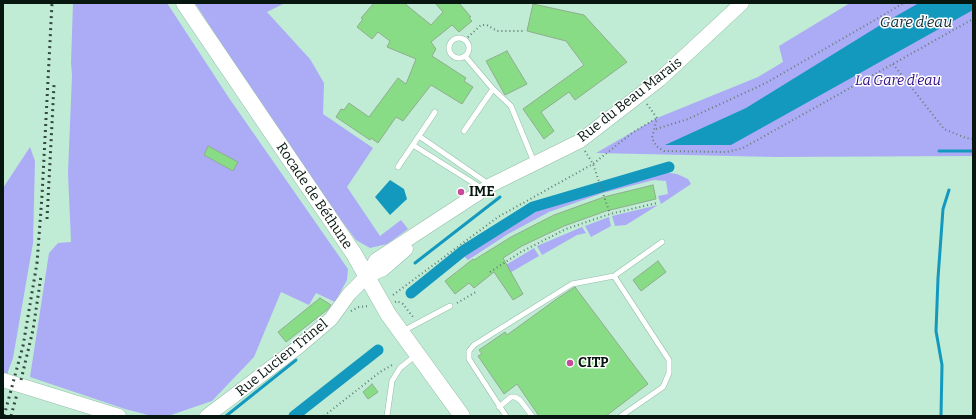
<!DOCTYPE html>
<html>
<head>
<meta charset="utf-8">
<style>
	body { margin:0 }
	#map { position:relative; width:976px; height:419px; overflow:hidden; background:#c0ebd5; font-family:Bitter,serif }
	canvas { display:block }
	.frame { position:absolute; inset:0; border:4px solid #071710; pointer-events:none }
</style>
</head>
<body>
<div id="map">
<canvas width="976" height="419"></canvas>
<div class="frame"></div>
</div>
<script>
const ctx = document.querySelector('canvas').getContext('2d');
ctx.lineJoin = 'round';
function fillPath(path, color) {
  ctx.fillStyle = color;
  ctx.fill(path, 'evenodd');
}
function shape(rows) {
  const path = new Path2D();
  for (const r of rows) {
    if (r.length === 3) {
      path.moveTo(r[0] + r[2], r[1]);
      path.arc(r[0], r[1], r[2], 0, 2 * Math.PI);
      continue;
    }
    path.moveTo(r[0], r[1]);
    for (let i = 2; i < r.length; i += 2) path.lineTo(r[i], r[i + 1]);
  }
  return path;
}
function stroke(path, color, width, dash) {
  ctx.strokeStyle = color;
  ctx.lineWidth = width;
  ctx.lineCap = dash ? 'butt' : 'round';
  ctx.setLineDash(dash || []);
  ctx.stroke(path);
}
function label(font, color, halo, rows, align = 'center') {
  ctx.font = font + ' Bitter,serif';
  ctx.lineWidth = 3;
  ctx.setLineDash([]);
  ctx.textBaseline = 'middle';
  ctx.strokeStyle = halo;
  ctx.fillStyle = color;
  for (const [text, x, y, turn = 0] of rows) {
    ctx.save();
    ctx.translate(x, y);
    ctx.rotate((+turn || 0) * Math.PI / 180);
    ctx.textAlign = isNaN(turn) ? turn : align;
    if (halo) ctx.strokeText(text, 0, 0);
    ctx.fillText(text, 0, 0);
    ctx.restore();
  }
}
fillPath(shape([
	[73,3,167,3,229,98,348,269,347,280,335,302,316,293,309,305,281,292,254,357,212,401,168,416,152,416,125,409,30,377,49,253,58,243,71,242,68,173,72,75,71,63],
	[195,3,285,3,267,12,310,59,324,83,323,114,373,148,347,187,380,236,401,220,408,229,387,244,370,248,356,240,335,212,268,116],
	[850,3,973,3,973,156,775,157,596,153,657,118,758,77,783,62,779,46],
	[30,147,35,161,33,243,13,358,5,380,3,380,3,188],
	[663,172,677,174,688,179,691,184,661,204,658,196,668,194,666,181,654,180,603,193,549,212,508,234,468,260,464,256,520,220,550,205,604,187],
	[658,205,626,225,615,226,612,216],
	[609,217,611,226,591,237,585,226],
	[582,227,586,233,577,235,542,255,537,246],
	[534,248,539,256,501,278,496,271]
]), '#acacf6');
fillPath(shape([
	[919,3,973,3,973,10,731,145,665,145,746,108,882,24],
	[390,180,404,189,407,199,390,215,375,197]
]), '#1399be');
stroke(shape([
	[939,151,973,151],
	[415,263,500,197],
	[226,416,296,360],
	[941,416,942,365,936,331,938,278,943,209,949,190]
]), '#1399be', 3);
stroke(shape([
	[411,293,463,251,533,207,669,167],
	[294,416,378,350]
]), '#1399be', 11);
const building = shape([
	[374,3,404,3,431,25,443,12,435,3,459,3,471,17,469,18,472,21,459,32,452,25,431,42,436,49,432,56,466,78,464,81,473,87,462,104,431,85,403,121,396,117,378,143,371,138,370,140,336,117,341,109,344,110,349,103,369,117,398,78,406,84,416,59,387,47,390,41,378,32,372,39,357,27,363,19,361,18,374,3],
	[533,4,584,15,627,62,575,100,569,92,541,112,554,131,544,139,523,109,584,65,566,41,527,31,533,4],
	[507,51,527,84,505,95,486,61,507,51],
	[208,146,238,162,233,171,204,155,208,146],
	[653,185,656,199,606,211,564,226,522,246,503,258,523,294,513,300,494,272,474,288,469,283,455,294,445,281,473,259,474,260,511,237,554,215,604,197,653,185],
	[658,261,666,272,641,291,633,280,658,261],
	[575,287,648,384,606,416,539,416,517,384,504,394,478,356,482,354,479,350,505,332,507,335,558,298,575,287],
	[320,298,331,305,327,310,286,342,278,332,320,298],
	[372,384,378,392,368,399,363,392,372,384]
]);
fillPath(building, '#88dc85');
stroke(building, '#90ac8e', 1);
const lane = shape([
	[459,48,10],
	[465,56,493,89,511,106,534,162],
	[464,131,493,89],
	[419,136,490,185],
	[413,145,483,189],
	[398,167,435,112],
	[614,276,662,242],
	[403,331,450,306],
	[499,407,511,397,515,397,520,400,532,416],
	[387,416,392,381,400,368,416,355],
	[506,416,469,359,469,351,474,345,572,284,614,276,669,360,669,373,663,387,621,416]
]);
const secondary = shape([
	[367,276,383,269,406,249],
	[3,380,119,416],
	[207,416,297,348,331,319,349,294,367,276,376,260,491,185,580,141,659,80,742,3]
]);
const primary = shape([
	[184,3,354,254,388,314,462,416]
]);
stroke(lane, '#94bea9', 6);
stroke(secondary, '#94bea9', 15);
stroke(primary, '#94bea9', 17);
stroke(shape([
	[465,40,481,25,487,25,497,31,524,31],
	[893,64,944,129,966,138,973,139],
	[647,104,657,118,652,138,656,146,664,151,727,152,743,148,973,19],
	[656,129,688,119,766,83,904,3],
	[585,151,593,164,610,214],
	[490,272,521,252,566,229,610,214,657,203],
	[393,295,498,217,593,164,632,133,657,118],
	[395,302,397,301,403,304,413,317],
	[457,303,476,292],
	[351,311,359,307,369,306],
	[324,416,380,372,392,365]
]), '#617e70', 2, [1, 3]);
stroke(lane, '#fff', 5);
stroke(secondary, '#fff', 14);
stroke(primary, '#fff', 16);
stroke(shape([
	[47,219,54,85],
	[21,380,33,330,41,276],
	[4,416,23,346,37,263,42,196,52,3],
	[11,416,17,394]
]), '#344a40', 3, [2, 4]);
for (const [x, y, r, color] of [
	[461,192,4,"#c54a9b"],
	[570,363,4,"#c54a9b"]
]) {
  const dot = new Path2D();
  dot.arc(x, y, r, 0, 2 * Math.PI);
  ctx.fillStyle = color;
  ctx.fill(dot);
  stroke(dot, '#fff', 1.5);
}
label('italic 14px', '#2f0a84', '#fff', [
	["La Gare d'eau",898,81]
]);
label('14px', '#071710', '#fff', [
	["Rue du Beau Marais",630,100,-38],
	["Rocade de Béthune",314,196,56],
	["Rue Lucien Trinel",282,358,-39]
]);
label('bold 14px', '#071710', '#fff', [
	["IME",469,192],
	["CITP",578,363]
], 'left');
label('italic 15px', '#142d36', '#fff', [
	["Gare d'eau",916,23]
]);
</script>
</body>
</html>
